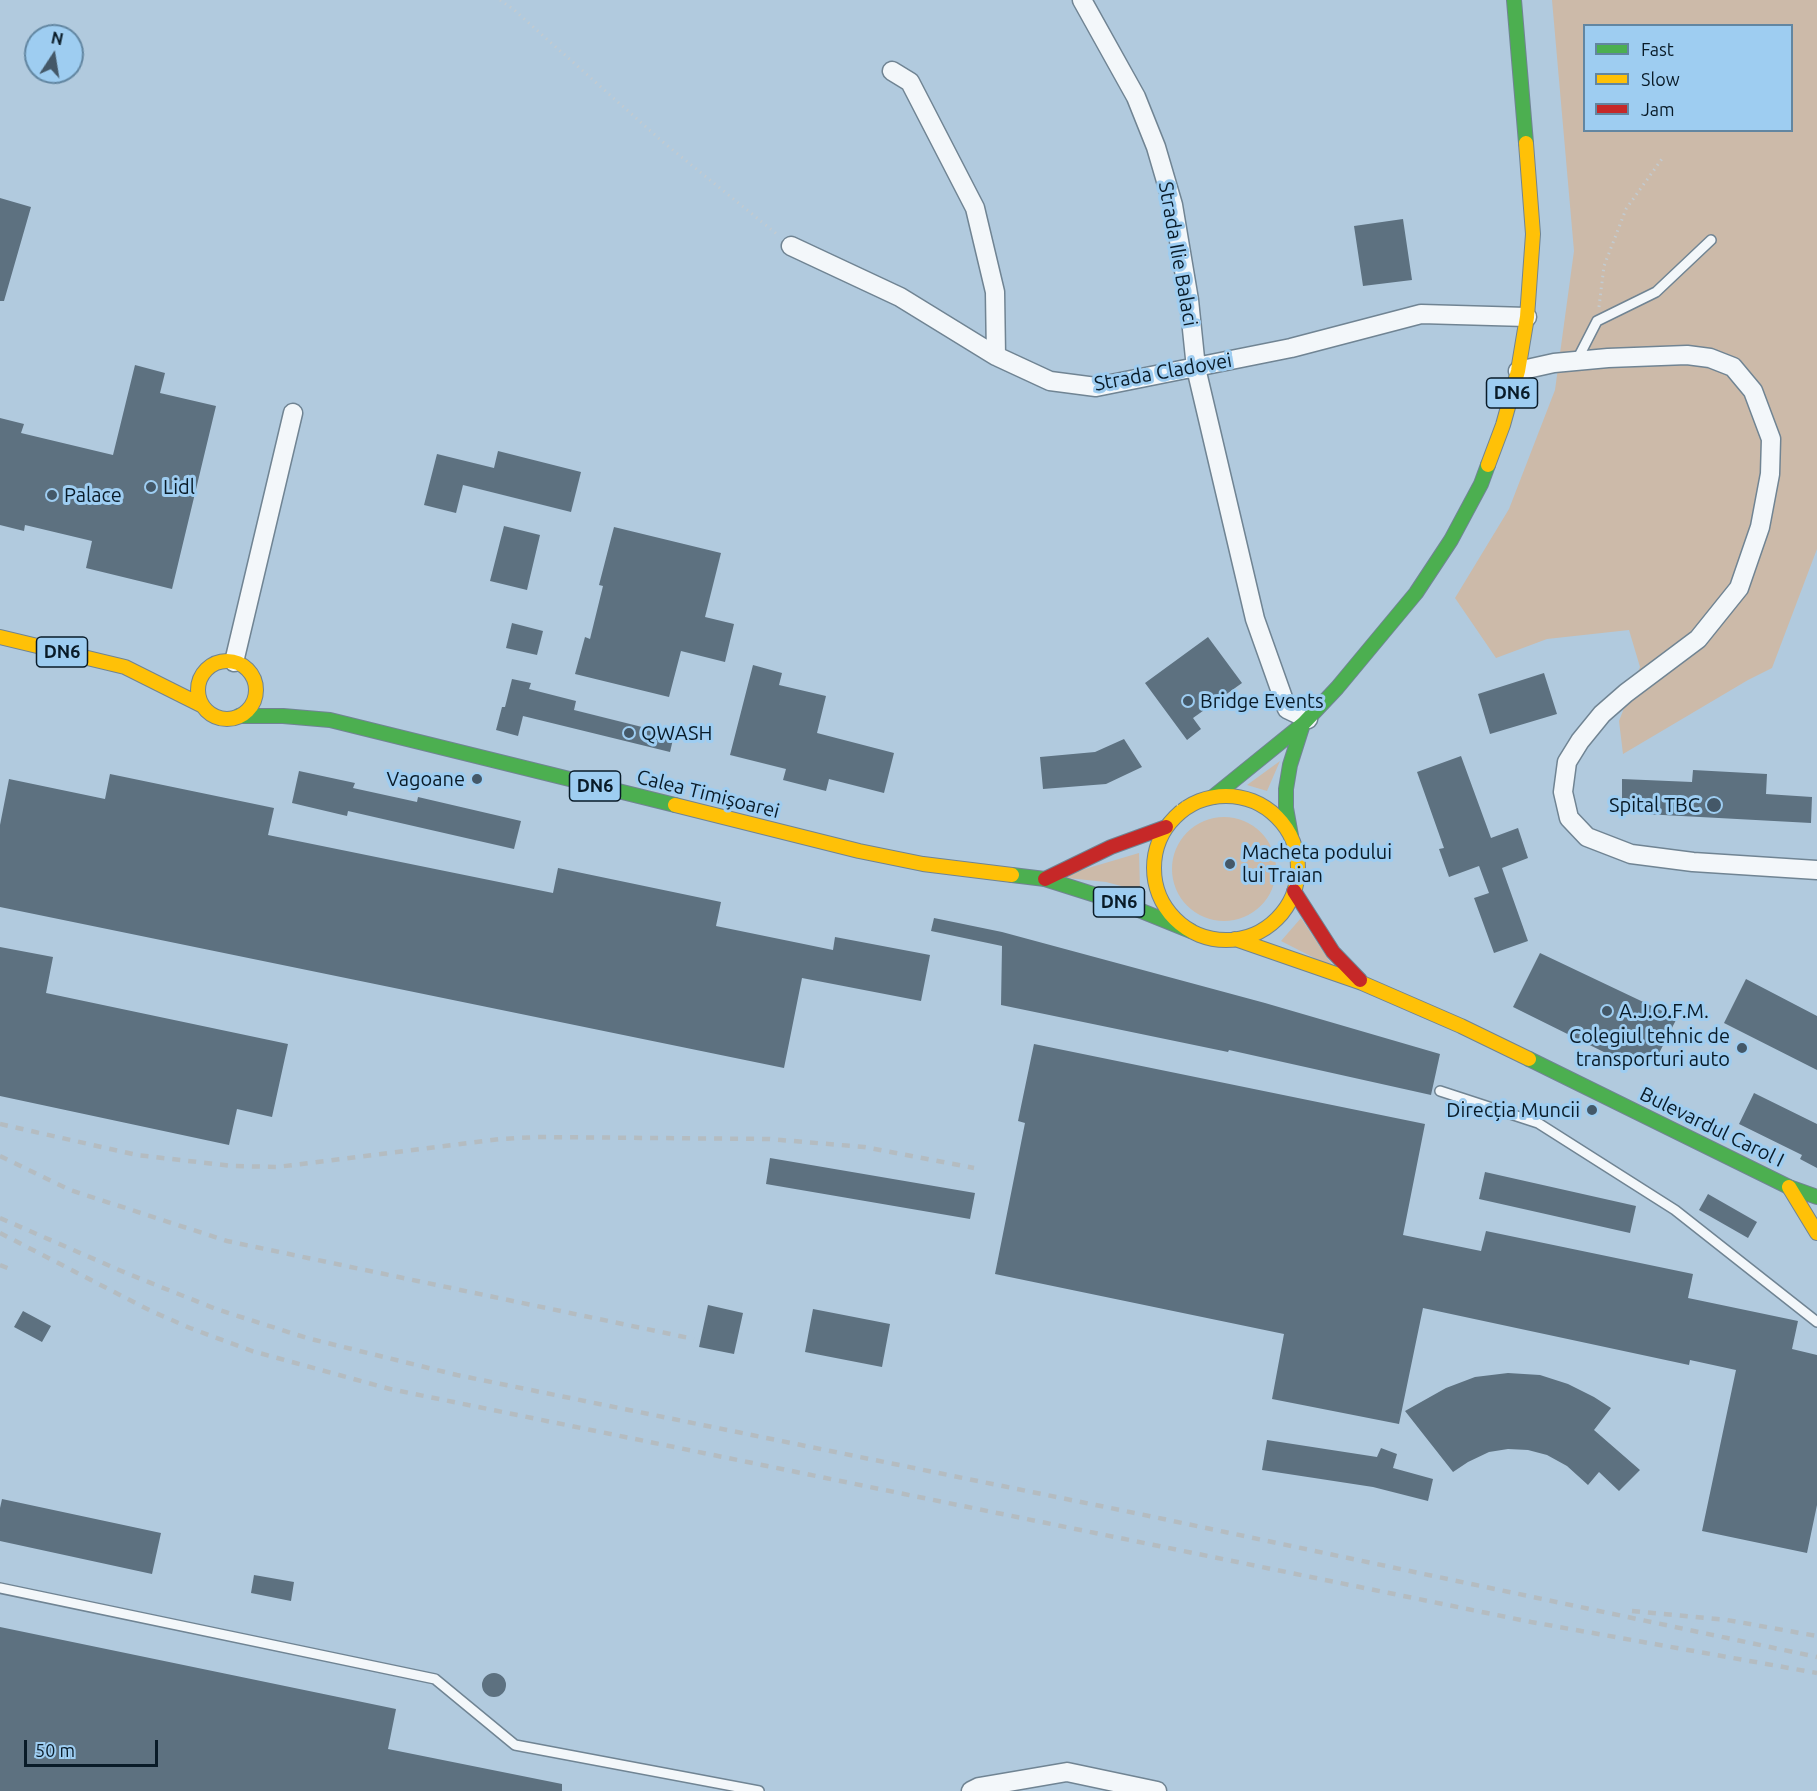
<!DOCTYPE html>
<html>
<head>
<meta charset="utf-8">
<style>
	body { margin:0 }
	#map { position:relative; width:1817px; height:1791px; overflow:hidden; background:#b1cade; font-family:Ubuntu,sans-serif }
	canvas { display:block }
	.legend { position:absolute; left:1583px; top:24px; width:210px; height:108px; box-sizing:border-box; background:#9ecdf1; border:2px solid #6286a1; margin:0; padding:8px 10px; list-style:none; font-size:18px; color:#091b28 }
	.legend li { display:flex; align-items:center; gap:12px; height:30px }
	.legend b { width:30px; border:2px solid #6286a1 }
	.north { position:absolute; left:24px; top:24px; width:60px; height:60px; box-sizing:border-box; background:#9ecdf1; border:2px solid #6286a1; border-radius:50%; rotate:12deg; font-size:16px; font-weight:700; line-height:24px; text-align:center; color:#091b28 }
	.north::after { content:''; display:block; margin:auto; width:21px; height:27px; background:#445868; clip-path:polygon(50% 0,100% 100%,50% 72%,0 100%) }
	.scale { position:absolute; left:24px; top:1740px; width:134px; height:27px; box-sizing:border-box; border:3px solid #091b28; border-top:0; padding-left:8px; font-size:18px; line-height:21px; white-space:nowrap; color:#091b28; -webkit-text-stroke:4px #9ecdf1; paint-order:stroke }
</style>
</head>
<body>
<div id="map">
<canvas width="1817" height="1791"></canvas>
<ul class="legend">
<li><b style="height:8px;background:#4caf50"></b>Fast</li>
<li><b style="height:8px;background:#ffc107"></b>Slow</li>
<li><b style="height:8px;background:#c62828"></b>Jam</li>
</ul>
<div class="north">N</div>
<div class="scale">50 m</div>
</div>
<script>
const ctx = document.querySelector('canvas').getContext('2d');
ctx.lineJoin = 'round';
function fillPath(path, color) {
  ctx.fillStyle = color;
  ctx.fill(path, 'evenodd');
}
function shape(rows) {
  const path = new Path2D();
  for (const r of rows) {
    if (r.length === 3) {
      path.moveTo(r[0] + r[2], r[1]);
      path.arc(r[0], r[1], r[2], 0, 2 * Math.PI);
      continue;
    }
    path.moveTo(r[0], r[1]);
    for (let i = 2; i < r.length; i += 2) path.lineTo(r[i], r[i + 1]);
  }
  return path;
}
function stroke(path, color, width, dash) {
  ctx.strokeStyle = color;
  ctx.lineWidth = width;
  ctx.lineCap = dash ? 'butt' : 'round';
  ctx.setLineDash(dash || []);
  ctx.stroke(path);
}
function label(font, color, halo, rows, align = 'center') {
  ctx.font = font + ' Ubuntu,sans-serif';
  ctx.lineWidth = 6;
  ctx.setLineDash([]);
  ctx.textBaseline = 'middle';
  ctx.strokeStyle = halo;
  ctx.fillStyle = color;
  for (const [text, x, y, turn = 0] of rows) {
    ctx.save();
    ctx.translate(x, y);
    ctx.rotate((+turn || 0) * Math.PI / 180);
    ctx.textAlign = isNaN(turn) ? turn : align;
    if (halo) ctx.strokeText(text, 0, 0);
    ctx.fillText(text, 0, 0);
    ctx.restore();
  }
}
fillPath(shape([
	[1552,0,1817,0,1817,549,1772,668,1748,680,1623,754,1619,721,1640,667,1629,630,1547,639,1496,658,1455,598,1509,509,1555,390,1574,251],
	[1584,26,1792,26,1792,130,1584,130],
	[1280,761,1267,791,1247,785],
	[1224,869,52],
	[1139,853,1140,891,1106,882,1058,877],
	[1301,918,1334,968,1281,941]
]), '#ccbaa9');
fillPath(shape([
	[0,198,31,207,4,301,0,301],
	[1403,219,1412,280,1363,286,1354,226],
	[135,365,165,373,160,393,216,406,172,589,86,568,92,541,25,525,24,531,0,525,0,418,24,424,21,433,113,455],
	[498,451,581,472,571,512,463,485,456,513,424,505,437,454,494,468],
	[504,526,540,535,527,590,490,581],
	[614,527,721,553,705,617,734,624,725,662,681,651,669,697,575,674,585,637,590,639,603,586,599,585],
	[512,623,543,631,537,655,506,648],
	[1208,637,1242,683,1193,718,1201,729,1187,740,1145,683],
	[753,665,782,673,779,685,826,696,817,733,894,753,884,793,829,779,826,791,783,780,786,769,730,755],
	[1544,673,1557,714,1490,734,1478,694],
	[512,679,531,683,529,689,576,701,574,710,674,735,670,752,523,716,518,736,496,730,502,707,505,707],
	[1124,739,1142,767,1106,784,1043,789,1040,757,1095,752],
	[1461,756,1491,838,1518,828,1528,858,1502,868,1528,941,1494,953,1474,898,1489,893,1479,866,1449,877,1439,849,1444,848,1417,772],
	[1693,770,1767,774,1766,794,1812,797,1811,823,1626,813,1622,811,1622,779,1692,782],
	[299,771,355,783,353,788,417,802,418,797,521,821,514,849,348,811,347,816,292,803],
	[110,774,274,808,268,835,553,893,558,868,721,902,716,926,833,950,835,937,930,955,921,1001,802,978,784,1068,0,907,0,825,9,779,105,799],
	[934,918,1002,932,1265,1003,1440,1054,1431,1095,1229,1050,1228,1052,1001,1005,1002,946,931,931],
	[0,947,53,957,46,993,288,1044,272,1117,237,1109,229,1145,0,1096],
	[1540,953,1677,1018,1654,1063,1637,1055,1632,1066,1513,1007],
	[1746,979,1817,1016,1817,1070,1724,1023],
	[1034,1044,1425,1124,1403,1235,1481,1251,1486,1231,1693,1274,1688,1298,1798,1321,1792,1349,1817,1355,1817,1505,1807,1553,1702,1531,1736,1370,1690,1360,1689,1365,1423,1308,1399,1424,1272,1399,1284,1334,995,1274,1025,1123,1018,1121],
	[1754,1093,1817,1124,1817,1168,1800,1159,1802,1155,1739,1124],
	[770,1158,975,1193,970,1219,766,1184],
	[1485,1172,1636,1206,1630,1233,1479,1199],
	[1708,1194,1757,1222,1748,1238,1699,1210],
	[708,1305,743,1313,734,1354,699,1347],
	[813,1309,890,1324,882,1367,805,1352],
	[23,1311,51,1326,42,1342,14,1327],
	[1508,1373,1540,1375,1568,1384,1594,1397,1611,1408,1594,1430,1640,1470,1619,1491,1599,1472,1588,1485,1567,1466,1547,1455,1528,1450,1508,1449,1489,1452,1468,1462,1453,1472,1405,1411,1446,1388,1475,1377],
	[1267,1440,1377,1457,1381,1448,1397,1454,1393,1468,1433,1479,1428,1501,1373,1487,1262,1470],
	[2,1499,161,1533,152,1574,0,1541,0,1508],
	[254,1575,294,1582,291,1601,251,1593],
	[0,1627,396,1709,388,1749,562,1784,562,1791,0,1791],
	[494,1685,12]
]), '#5d7180');
const lane = shape([
	[1577,360,1597,321,1656,292,1711,240],
	[1440,1091,1538,1123,1675,1210,1817,1322],
	[0,1588,435,1679,515,1745,759,1791]
]);
const street = shape([
	[1082,0,1136,97,1156,147,1173,205,1189,300,1196,368,1255,619,1287,709,1308,719],
	[892,71,910,82,975,208,995,292,996,356],
	[791,246,900,297,996,356,1050,381,1096,387,1291,348,1421,314,1527,317],
	[1518,371,1554,363,1608,358,1687,355,1710,358,1733,367,1753,391,1771,439,1770,474,1760,527,1739,588,1698,639,1626,693,1602,714,1580,741,1567,762,1563,792,1569,818,1587,837,1631,854,1693,862,1817,870],
	[234,662,293,413],
	[971,1791,979,1787,1067,1772,1157,1791]
]);
const fast = shape([
	[1514,0,1526,143],
	[239,716,283,716,330,720,675,805],
	[1213,797,1303,724,1337,688,1416,593,1451,540,1481,484,1488,465],
	[1291,836,1286,808,1286,789,1290,765,1303,724],
	[1012,875,1045,879,1124,904,1191,931],
	[1529,1059,1789,1187,1817,1197]
]);
const slow = shape([
	[1488,465,1503,425,1518,371,1527,317,1533,234,1526,143],
	[0,637,125,667,203,706],
	[227,690,29],
	[1226,868,72],
	[675,805,859,851,923,864,1012,875],
	[1235,939,1362,983,1461,1026,1529,1059],
	[1789,1187,1817,1233]
]);
const jam = shape([
	[1045,879,1111,847,1166,827],
	[1294,891,1333,952,1360,980]
]);
stroke(lane, '#708493', 12);
stroke(street, '#708493', 21);
stroke(fast, '#708493', 16);
stroke(slow, '#708493', 16);
stroke(jam, '#708493', 16);
stroke(shape([
	[500,0,513,9,663,142,778,235],
	[1599,307,1604,266,1626,209,1664,156],
	[1177,806,1192,799]
]), '#c3cbd0', 3, [1.5, 4.5]);
stroke(lane, '#f3f7fa', 9);
stroke(street, '#f3f7fa', 18);
stroke(fast, '#4caf50', 14);
stroke(slow, '#ffc107', 14);
stroke(jam, '#c62828', 14);
stroke(shape([
	[0,1124,137,1155,232,1166,277,1167,500,1139,538,1137,769,1139,864,1147,974,1168],
	[0,1156,70,1190,227,1241,694,1339],
	[0,1218,126,1273,216,1309,307,1338,457,1375,1135,1513,1817,1657],
	[0,1233,151,1311,190,1328,252,1351,390,1389,1531,1622,1817,1673],
	[0,1265,10,1269],
	[1632,1611,1727,1620,1817,1636]
]), '#b4bcc1', 4.5, [8, 8]);
for (const [x, y, r, color] of [
	[151,487,6,"#445868"],
	[52,495,6,"#445868"],
	[1188,701,6,"#445868"],
	[629,733,6,"#445868"],
	[477,779,6,"#445868"],
	[1714,805,8,"#445868"],
	[1230,864,6,"#445868"],
	[1607,1011,6,"#445868"],
	[1742,1048,6,"#445868"],
	[1592,1110,6,"#445868"]
]) {
  const dot = new Path2D();
  dot.arc(x, y, r, 0, 2 * Math.PI);
  ctx.fillStyle = color;
  ctx.fill(dot);
  stroke(dot, '#9ecdf1', 2);
}
for (const [x, y, w] of [
	[1512,393,51],
	[62,652,51],
	[595,786,51],
	[1119,902,51]
]) {
  const box = new Path2D();
  box.roundRect(x - w / 2, y - 15, w, 30, 4.5);
  ctx.fillStyle = '#9ecdf1';
  ctx.fill(box);
  stroke(box, '#091b28', 1.5);
}
label('bold 18px', '#091b28', null, [
	["DN6",1512,393],
	["DN6",62,652],
	["DN6",595,786],
	["DN6",1119,902]
]);
label('20px', '#091b28', '#9ecdf1', [
	["Strada Ilie Balaci",1178,254,80],
	["Strada Cladovei",1163,372,-10],
	["Calea Timișoarei",708,794,14],
	["Bulevardul Carol I",1712,1127,26]
]);
label('20px', '#091b28', '#9ecdf1', [
	["Lidl",163,487],
	["Palace",64,495],
	["Bridge Events",1200,701],
	["QWASH",641,733],
	["Vagoane",465,779,"right"],
	["Spital TBC",1700,805,"right"],
	["Macheta podului",1242,852],
	["lui Traian",1242,875],
	["A.J.O.F.M.",1619,1011],
	["Colegiul tehnic de",1730,1036,"right"],
	["transporturi auto",1730,1059,"right"],
	["Direcția Muncii",1580,1110,"right"]
], 'left');
</script>
</body>
</html>
